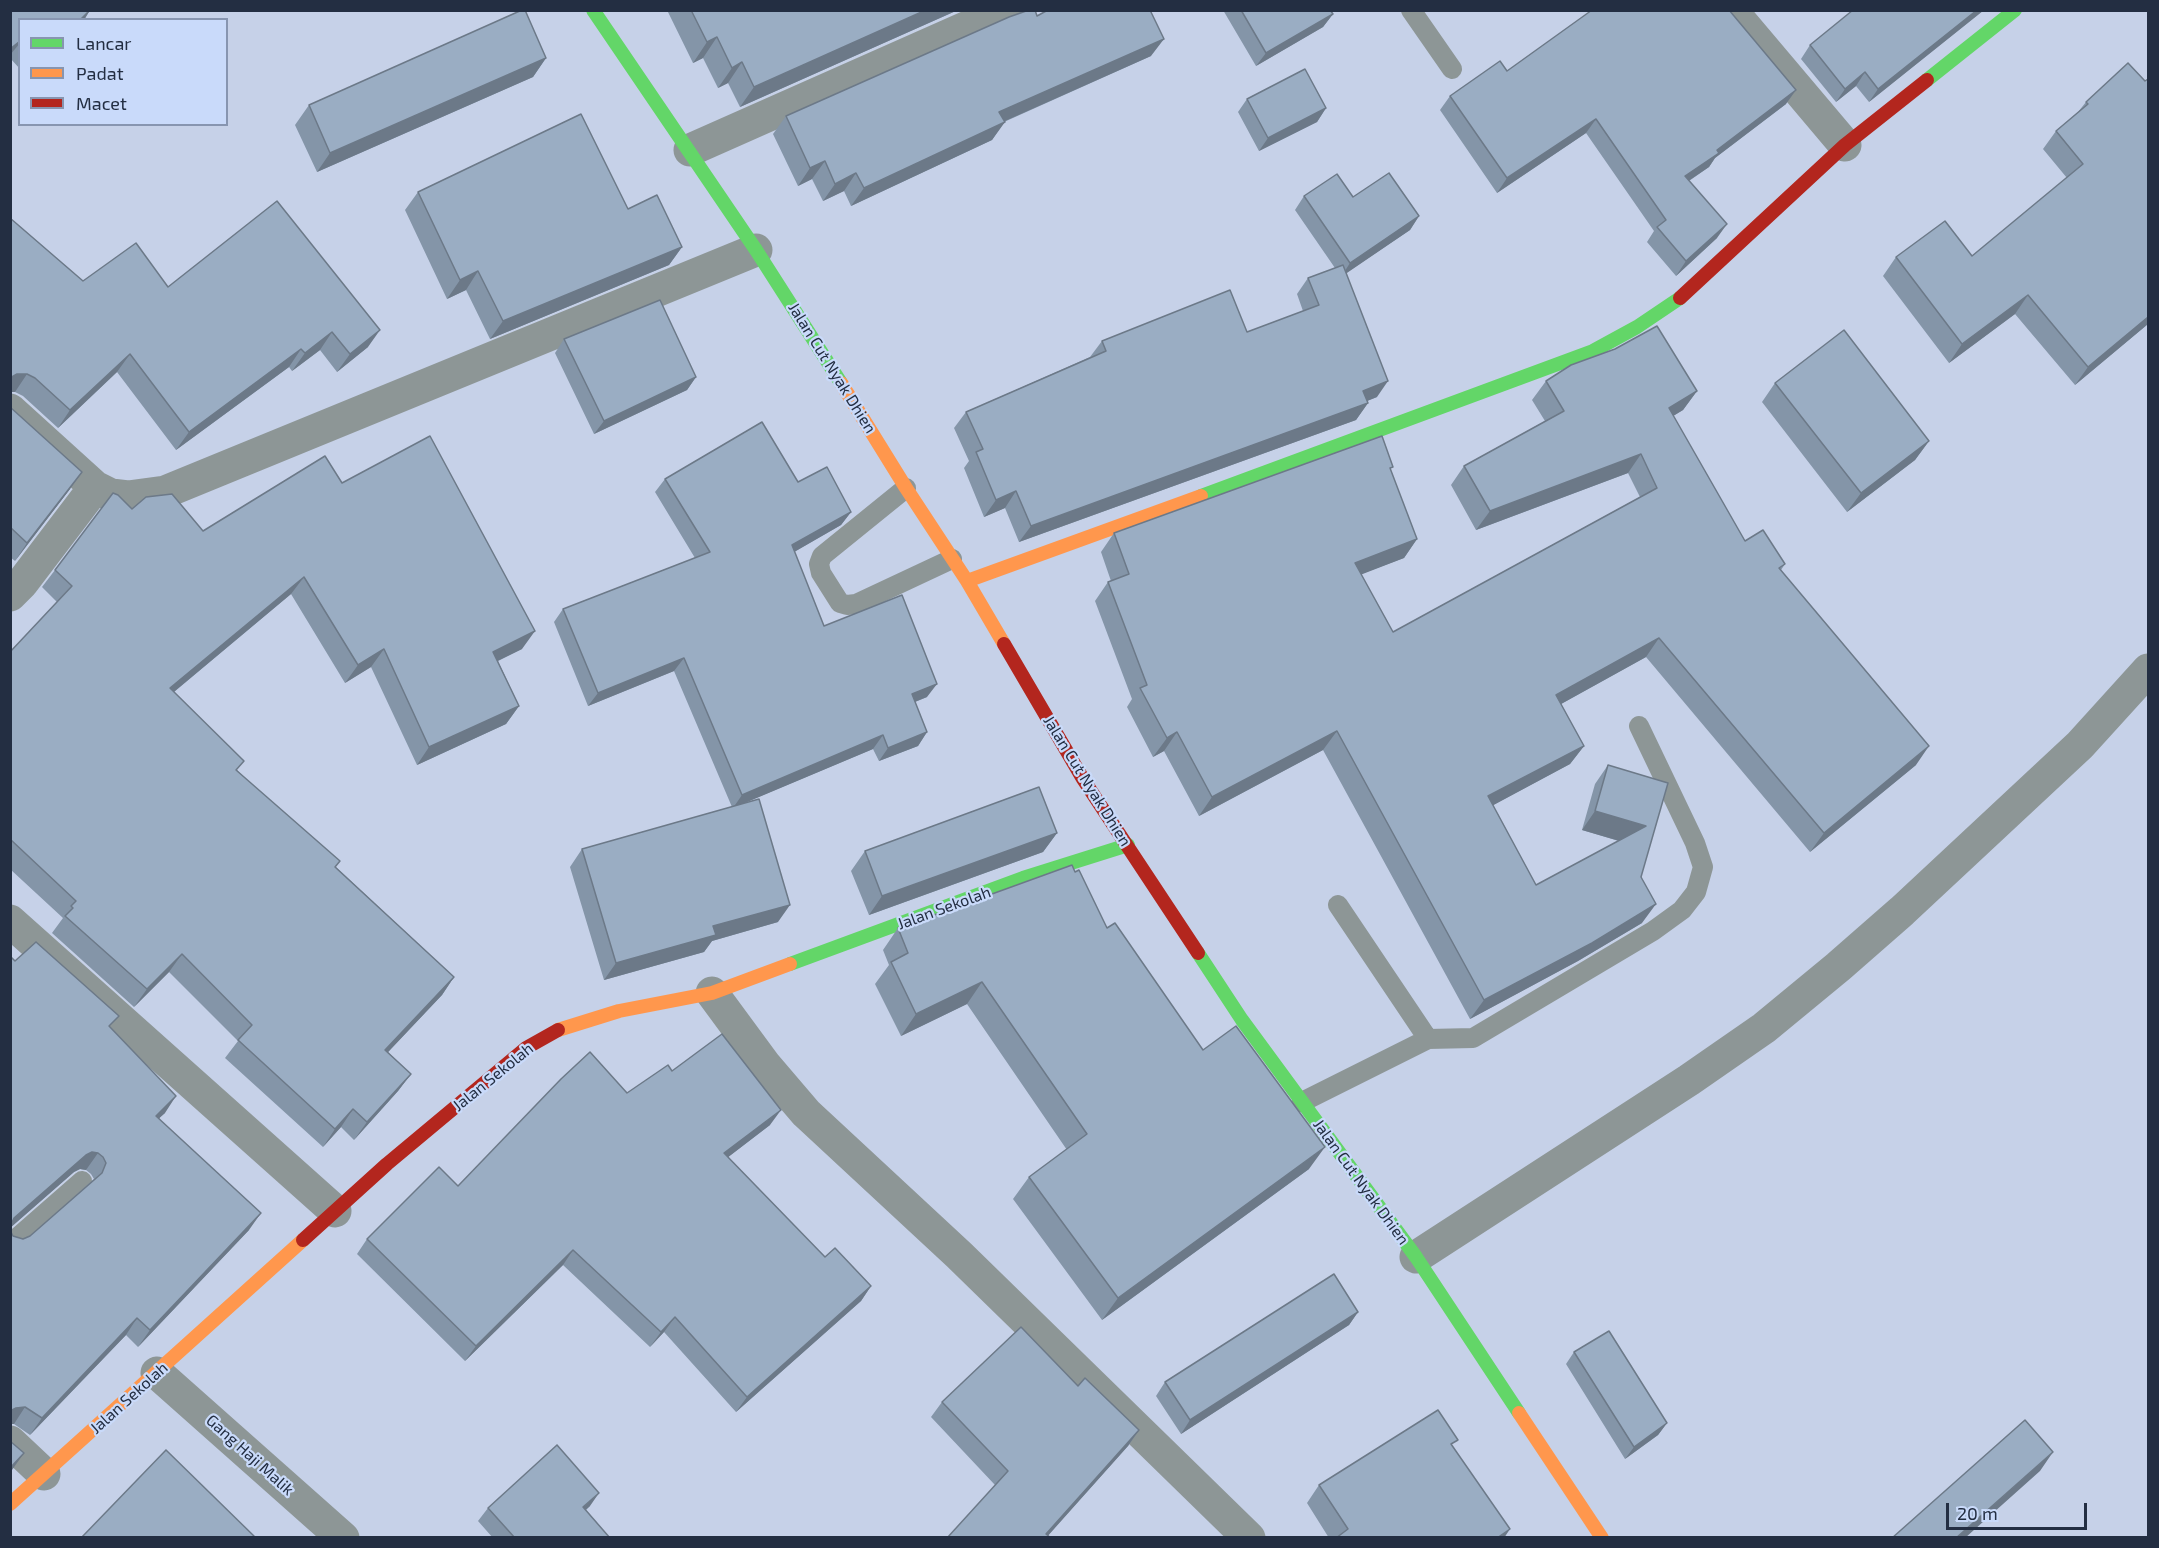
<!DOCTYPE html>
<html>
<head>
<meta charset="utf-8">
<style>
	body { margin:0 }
	#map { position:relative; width:2159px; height:1548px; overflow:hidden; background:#c6d1e8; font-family:"Exo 2",sans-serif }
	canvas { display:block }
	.frame { position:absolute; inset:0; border:12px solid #232e42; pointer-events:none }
	.legend { position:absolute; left:18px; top:18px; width:210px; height:108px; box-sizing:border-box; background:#c9dafa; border:2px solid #8795b0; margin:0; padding:8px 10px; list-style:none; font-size:18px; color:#232e42 }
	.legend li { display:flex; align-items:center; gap:12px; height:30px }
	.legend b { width:30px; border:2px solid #8795b0 }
	.scale { position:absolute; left:1946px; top:1503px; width:141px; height:27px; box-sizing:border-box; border:3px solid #232e42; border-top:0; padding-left:8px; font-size:18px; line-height:21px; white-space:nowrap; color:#232e42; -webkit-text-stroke:4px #c9dafa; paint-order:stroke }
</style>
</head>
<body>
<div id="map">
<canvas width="2159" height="1548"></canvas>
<div class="frame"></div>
<ul class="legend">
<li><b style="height:8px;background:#63d668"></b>Lancar</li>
<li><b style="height:8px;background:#ff974d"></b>Padat</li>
<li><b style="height:8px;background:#b3261e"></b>Macet</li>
</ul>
<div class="scale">20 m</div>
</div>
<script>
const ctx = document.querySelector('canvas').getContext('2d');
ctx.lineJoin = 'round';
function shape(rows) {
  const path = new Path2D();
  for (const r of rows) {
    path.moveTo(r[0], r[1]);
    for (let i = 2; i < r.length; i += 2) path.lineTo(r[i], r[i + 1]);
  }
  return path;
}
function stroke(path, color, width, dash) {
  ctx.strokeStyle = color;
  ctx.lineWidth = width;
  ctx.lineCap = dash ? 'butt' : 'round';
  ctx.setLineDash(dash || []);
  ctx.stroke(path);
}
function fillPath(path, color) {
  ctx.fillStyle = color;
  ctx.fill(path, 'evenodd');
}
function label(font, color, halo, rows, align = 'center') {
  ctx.font = font + ' "Exo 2",sans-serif';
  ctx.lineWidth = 4.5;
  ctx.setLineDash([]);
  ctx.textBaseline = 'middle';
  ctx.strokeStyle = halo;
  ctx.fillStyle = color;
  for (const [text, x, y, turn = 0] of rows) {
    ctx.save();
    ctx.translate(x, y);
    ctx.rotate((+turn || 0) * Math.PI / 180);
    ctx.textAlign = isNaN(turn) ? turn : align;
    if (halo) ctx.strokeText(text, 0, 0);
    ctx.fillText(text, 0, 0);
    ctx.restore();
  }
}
stroke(shape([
	[1411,10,1452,69],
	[906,488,822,556,819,564,821,573,840,603,847,605,856,604,952,559],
	[1338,905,1428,1039],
	[1302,1102,1428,1039,1473,1038,1653,931,1682,910,1696,892,1703,867,1695,843,1639,726],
	[10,1244,82,1181]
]), '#8d9696', 20);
stroke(shape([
	[1731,10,1845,145],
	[690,150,990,17,1014,10],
	[10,410,95,487,111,495,128,497,165,492,756,250],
	[10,595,22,583,95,487],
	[10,921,335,1211],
	[712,993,765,1065,806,1113,959,1255,1249,1538],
	[1416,1257,1689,1080,1764,1028,1838,967,1902,911,2080,745,2148,670],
	[157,1373,343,1538],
	[10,1442,44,1474]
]), '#8d9696', 33);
stroke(shape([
	[593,10,756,250,841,383],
	[1927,80,2015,10],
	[1201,496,1593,351,1637,327,1680,298],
	[1198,953,1242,1020,1416,1257,1519,1413],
	[790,964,1023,878,1128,845]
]), '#63d668', 14);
stroke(shape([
	[841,383,906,488,967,581,1004,644],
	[967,581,1201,496],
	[558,1030,619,1011,712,993,790,964],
	[1519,1413,1602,1538],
	[10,1504,303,1240]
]), '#ff974d', 14);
stroke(shape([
	[1680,298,1845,145,1927,80],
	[1004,644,1083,779,1198,953],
	[303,1240,387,1164,526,1048,558,1030]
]), '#b3261e', 14);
fillPath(shape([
	[10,10,90,10,84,20,20,20,20,69,10,58],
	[667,10,958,10,740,107,728,83,718,88,703,58,693,63],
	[1223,10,1330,10,1333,14,1323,27,1256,66],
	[1590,10,1729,10,1786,104,1715,158,1709,167,1689,181,1717,238,1676,276,1647,242,1654,231,1586,133,1497,193,1440,110,1450,96,1507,71,1591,11],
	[1984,10,1869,102,1856,86,1836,102,1801,59,1810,45],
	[1037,16,1151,56,1004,122,992,140,851,206,844,191,823,201,812,179,798,186,773,134,786,116],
	[546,58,533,77,317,172,295,125,309,105],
	[2128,63,2148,324,2075,385,2015,314,1949,363,1883,276,1896,257,1972,256,2067,178,2043,149,2056,131,2078,112,2086,102],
	[1247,99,1326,108,1317,122,1259,151,1238,112],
	[418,192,628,209,682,247,669,265,490,339,466,290,447,299,405,210],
	[1304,196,1353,197,1419,216,1410,230,1346,273,1377,397,1367,401,1368,403,1356,420,1019,542,1005,508,984,517,964,468,969,461,954,428,966,412,1090,357,1102,341,1247,332,1303,311,1297,294,1308,278,1335,268,1295,210],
	[277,201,368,347,337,372,320,350,292,371,289,367,176,450,117,372,58,428,23,396,15,392,10,392,10,218,83,281,168,287],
	[564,339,696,377,687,390,594,434,555,353],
	[1546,381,1697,391,1683,410,1673,416,1745,541,1785,564,1781,570,1916,765,1810,852,1646,657,1561,704,1584,746,1570,764,1493,805,1536,885,1619,841,1582,830,1595,784,1608,765,1641,877,1642,923,1578,961,1470,1019,1323,750,1199,816,1164,751,1153,757,1127,707,1132,699,1095,601,1108,582,1111,581,1101,552,1114,533,1391,471,1417,539,1404,558,1361,574,1393,632,1640,497,1628,473,1476,530,1451,485,1464,466,1545,421,1532,400],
	[1775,383,1929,441,1915,460,1847,512,1762,402],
	[10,407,70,489,15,561,10,557],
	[665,479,798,482,851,512,841,525,794,552,824,626,927,697,915,702,927,732,918,746,879,761,873,749,744,803,778,922,712,941,704,952,604,980,570,867,582,849,732,807,674,671,588,706,554,622,563,609,695,558,655,492],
	[342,483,522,649,498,661,519,706,506,724,417,765,371,667,345,683,291,594,174,692,238,771,336,867,454,977,442,995,388,1052,411,1074,398,1091,354,1140,341,1127,323,1147,225,1058,238,1041,169,972,134,1007,52,933,63,918,10,869,10,652,57,602,42,587,55,570,132,509,203,531],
	[1057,833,1043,852,869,915,851,871,865,851],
	[1075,872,1107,928,1203,1050,1309,1169,1102,1320,1013,1199,1029,1177,1067,1150,967,1004,901,1036,875,984,889,965,883,950,898,928],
	[15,961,111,1028,165,1113,159,1118,249,1230,138,1347,126,1335,30,1435,14,1424,13,1236,23,1239,30,1236,94,1179,91,1174,86,1170,80,1169,74,1172,10,1228],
	[672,1071,770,1125,728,1157,825,1257,871,1286,861,1301,736,1412,664,1332,650,1347,563,1265,465,1361,357,1254,367,1239,458,1186,627,1093],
	[1358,1312,1349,1325,1181,1434,1156,1396,1165,1382],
	[1574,1352,1667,1423,1658,1435,1625,1459,1566,1364],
	[1078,1386,1139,1430,1128,1446,1048,1535,995,1485,931,1417,942,1402],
	[1453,1447,1504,1538,1329,1538,1307,1503,1319,1485],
	[590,1506,586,1510,610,1538,493,1538,478,1521,488,1508]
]), '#8495a8');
fillPath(shape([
	[90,10,84,20,80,20],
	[926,10,958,10,740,107,754,87],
	[1977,10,1984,10,1869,102,1878,89],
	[1333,14,1323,27,1256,66,1266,53],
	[717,37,703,58,693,63,707,42],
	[1164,39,1151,56,987,129,999,112],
	[20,41,20,43,10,55,10,49],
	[546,58,533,77,317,172,330,153],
	[742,62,728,83,718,88,732,68],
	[1865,72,1856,86,1836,102,1845,89],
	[1796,90,1786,104,1715,158,1709,167,1675,190,1685,176,1717,150],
	[1326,108,1317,122,1259,151,1268,138],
	[1596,119,1586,133,1497,193,1507,178],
	[1005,122,992,140,851,206,864,188],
	[825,161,812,179,798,186,810,168],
	[856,173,844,191,823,201,835,184],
	[1419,216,1410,230,1341,277,1350,263],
	[1727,224,1717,238,1676,276,1686,261],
	[682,247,669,265,490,339,503,321],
	[478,271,466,290,447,299,460,280],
	[2028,295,2015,314,1949,363,1962,344],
	[2148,317,2148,324,2075,385,2088,367],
	[380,330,368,347,337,372,350,354],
	[332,332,320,350,292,371,305,353],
	[301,349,289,367,176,450,189,432],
	[130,354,117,372,58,428,70,410],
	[17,374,27,374,15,392,10,392,10,378],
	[696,377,687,390,594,434,604,421],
	[1388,381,1377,397,1352,407,1363,391],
	[1697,391,1683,410,1655,427,1669,408],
	[1368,403,1356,420,1019,542,1031,526],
	[1929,441,1915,460,1847,512,1861,493],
	[1641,454,1628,473,1476,530,1490,511],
	[82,472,70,489,15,561,27,543],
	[1016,491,1005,508,984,517,996,500],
	[851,512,841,525,782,559,792,545],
	[1417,539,1404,558,1342,582,1355,563],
	[304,577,291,594,157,706,170,688],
	[535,631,522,649,481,669,493,652],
	[1659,638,1646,657,1543,714,1556,695],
	[384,649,371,667,345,683,358,665],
	[684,658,674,671,588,706,598,693],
	[937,684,927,697,902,707,912,694],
	[519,706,506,724,417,765,429,747],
	[1337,731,1323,750,1199,816,1212,797],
	[927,732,918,746,879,761,888,748],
	[1177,732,1164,751,1153,757,1167,738],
	[883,735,873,749,733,808,742,795],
	[1584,746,1570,764,1475,815,1488,796],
	[1929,746,1916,765,1810,852,1824,833],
	[1595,811,1646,826,1633,845,1582,830],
	[1057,833,1043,852,869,915,882,896],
	[1656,904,1642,923,1578,961,1470,1019,1484,1000],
	[790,905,778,922,712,941,704,952,604,980,616,963,713,926],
	[182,954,169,972,134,1007,147,989],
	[454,977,442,995,373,1068,385,1050],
	[982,982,967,1004,901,1036,916,1014],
	[411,1074,398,1091,354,1140,367,1122],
	[176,1096,165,1113,144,1132,156,1116],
	[353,1109,341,1127,323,1147,335,1129],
	[781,1110,770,1125,714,1168,724,1153],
	[1325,1147,1309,1169,1102,1320,1118,1298],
	[92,1152,98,1153,86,1170,80,1169,74,1172,10,1228,14,1218,86,1155],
	[261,1213,249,1230,138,1347,150,1330],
	[573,1250,563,1265,465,1361,476,1346],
	[871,1286,861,1301,736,1412,747,1397],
	[1358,1312,1349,1325,1181,1434,1190,1420],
	[675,1317,664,1332,650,1347,661,1332],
	[137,1318,126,1335,30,1435,42,1418],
	[25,1407,14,1424,10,1424,10,1411,16,1408],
	[1667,1423,1658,1435,1625,1459,1634,1447],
	[1139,1430,1128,1446,1046,1538,1046,1534],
	[2053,1452,2040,1471,1965,1538,1956,1538],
	[24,1453,12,1470,10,1472,10,1468],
	[599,1493,590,1506,574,1520,583,1507],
	[1510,1529,1504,1538,1497,1538]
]), '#6c7988');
const building = shape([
	[10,10,90,10,80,20,20,20,20,41,10,49,10,10],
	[522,10,525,10,546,58,330,153,309,105,522,10],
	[691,10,926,10,754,87,742,62,732,68,717,37,707,42,691,10],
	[1029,10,1035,10,1037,16,1048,10,1150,10,1164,39,999,112,1005,122,864,188,856,173,835,184,825,161,810,168,786,116,1009,17,1029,10],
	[1241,10,1330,10,1333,14,1266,53,1241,10],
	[1592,10,1729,10,1796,90,1717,150,1719,153,1685,176,1727,224,1686,261,1657,227,1666,220,1596,119,1507,178,1450,96,1500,61,1507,71,1592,10],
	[1853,10,1977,10,1878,89,1865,72,1845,89,1810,45,1853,10],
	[2128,63,2145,81,2148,79,2148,317,2088,367,2028,295,1962,344,1896,257,1945,221,1972,256,2083,164,2056,131,2088,104,2086,102,2128,63],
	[1305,69,1326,108,1268,138,1247,99,1305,69],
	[581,114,628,209,657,195,682,247,503,321,478,271,460,280,418,192,581,114],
	[1389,173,1419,216,1350,263,1304,196,1337,174,1353,197,1389,173],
	[277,201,380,330,350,354,332,332,305,353,301,349,189,432,130,354,70,410,35,378,27,374,17,374,10,378,10,218,83,281,136,243,168,287,277,201],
	[1343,265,1388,381,1363,391,1368,403,1031,526,1016,491,996,500,976,452,983,449,966,412,1106,351,1102,341,1230,290,1247,332,1319,305,1308,278,1343,265],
	[660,300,696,377,604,421,564,339,660,300],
	[1657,326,1697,391,1669,408,1745,541,1763,530,1785,564,1779,568,1929,746,1824,833,1659,638,1556,695,1584,746,1488,796,1536,885,1646,826,1595,811,1608,765,1668,783,1641,877,1656,904,1592,943,1484,1000,1337,731,1212,797,1177,732,1167,738,1140,688,1147,685,1108,582,1129,574,1114,533,1382,436,1393,467,1390,468,1417,539,1355,563,1393,632,1657,488,1641,454,1490,511,1464,466,1564,411,1546,381,1571,365,1615,349,1657,326],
	[1844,330,1929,441,1861,493,1775,383,1844,330],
	[10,407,82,472,27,543,10,527,10,407],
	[762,422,798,482,827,467,851,512,792,545,824,626,902,595,937,684,912,694,927,732,888,748,883,735,742,795,684,658,598,693,563,609,710,552,665,479,762,422],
	[430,436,535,631,493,652,519,706,429,747,384,649,358,665,304,577,170,688,244,761,236,770,340,861,335,867,454,977,385,1050,411,1074,367,1122,353,1109,335,1129,238,1040,252,1025,182,954,147,989,65,916,73,908,71,906,76,901,10,839,10,652,72,586,55,570,113,493,118,495,132,509,146,497,172,494,203,531,325,456,342,483,430,436],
	[1039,787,1057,833,882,896,865,851,1039,787],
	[759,799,790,905,713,926,716,935,616,963,582,849,759,799],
	[1072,865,1075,872,1079,870,1107,928,1115,923,1203,1050,1236,1026,1325,1147,1118,1298,1029,1177,1087,1134,982,982,916,1014,891,962,908,953,898,928,1072,865],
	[36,942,119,1016,109,1026,176,1096,156,1116,261,1213,150,1330,137,1318,42,1418,25,1407,16,1408,10,1411,10,1230,13,1236,23,1239,30,1236,102,1173,106,1163,103,1157,98,1153,92,1152,86,1155,14,1218,10,1227,10,956,15,961,36,942],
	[722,1034,781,1110,724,1153,825,1257,835,1248,871,1286,747,1397,675,1317,661,1332,573,1250,476,1346,367,1239,439,1167,458,1186,561,1079,590,1052,627,1093,668,1065,672,1071,722,1034],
	[1334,1274,1358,1312,1190,1420,1165,1382,1334,1274],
	[1021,1327,1078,1386,1085,1378,1139,1430,1046,1534,1051,1538,947,1538,1008,1471,942,1402,1021,1327],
	[1609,1331,1667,1423,1634,1447,1574,1352,1609,1331],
	[1438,1410,1458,1440,1451,1444,1510,1529,1497,1538,1336,1538,1348,1529,1319,1485,1438,1410],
	[2025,1420,2053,1452,1956,1538,1892,1538,2025,1420],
	[10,1441,24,1453,10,1468,10,1441],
	[557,1445,599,1493,583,1507,610,1538,515,1538,488,1508,557,1445],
	[166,1450,256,1538,81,1538,166,1450]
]);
fillPath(building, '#9aadc3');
stroke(building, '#6c7988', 1.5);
label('16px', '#232e42', '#c9dafa', [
	["Jalan Cut Nyak Dhien",832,368,58],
	["Jalan Cut Nyak Dhien",1087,781,58],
	["Jalan Sekolah",944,908,-20],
	["Jalan Sekolah",493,1077,-39],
	["Jalan Cut Nyak Dhien",1361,1182,54],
	["Jalan Sekolah",129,1398,-42],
	["Gang Haji Malik",250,1455,42]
]);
</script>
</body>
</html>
